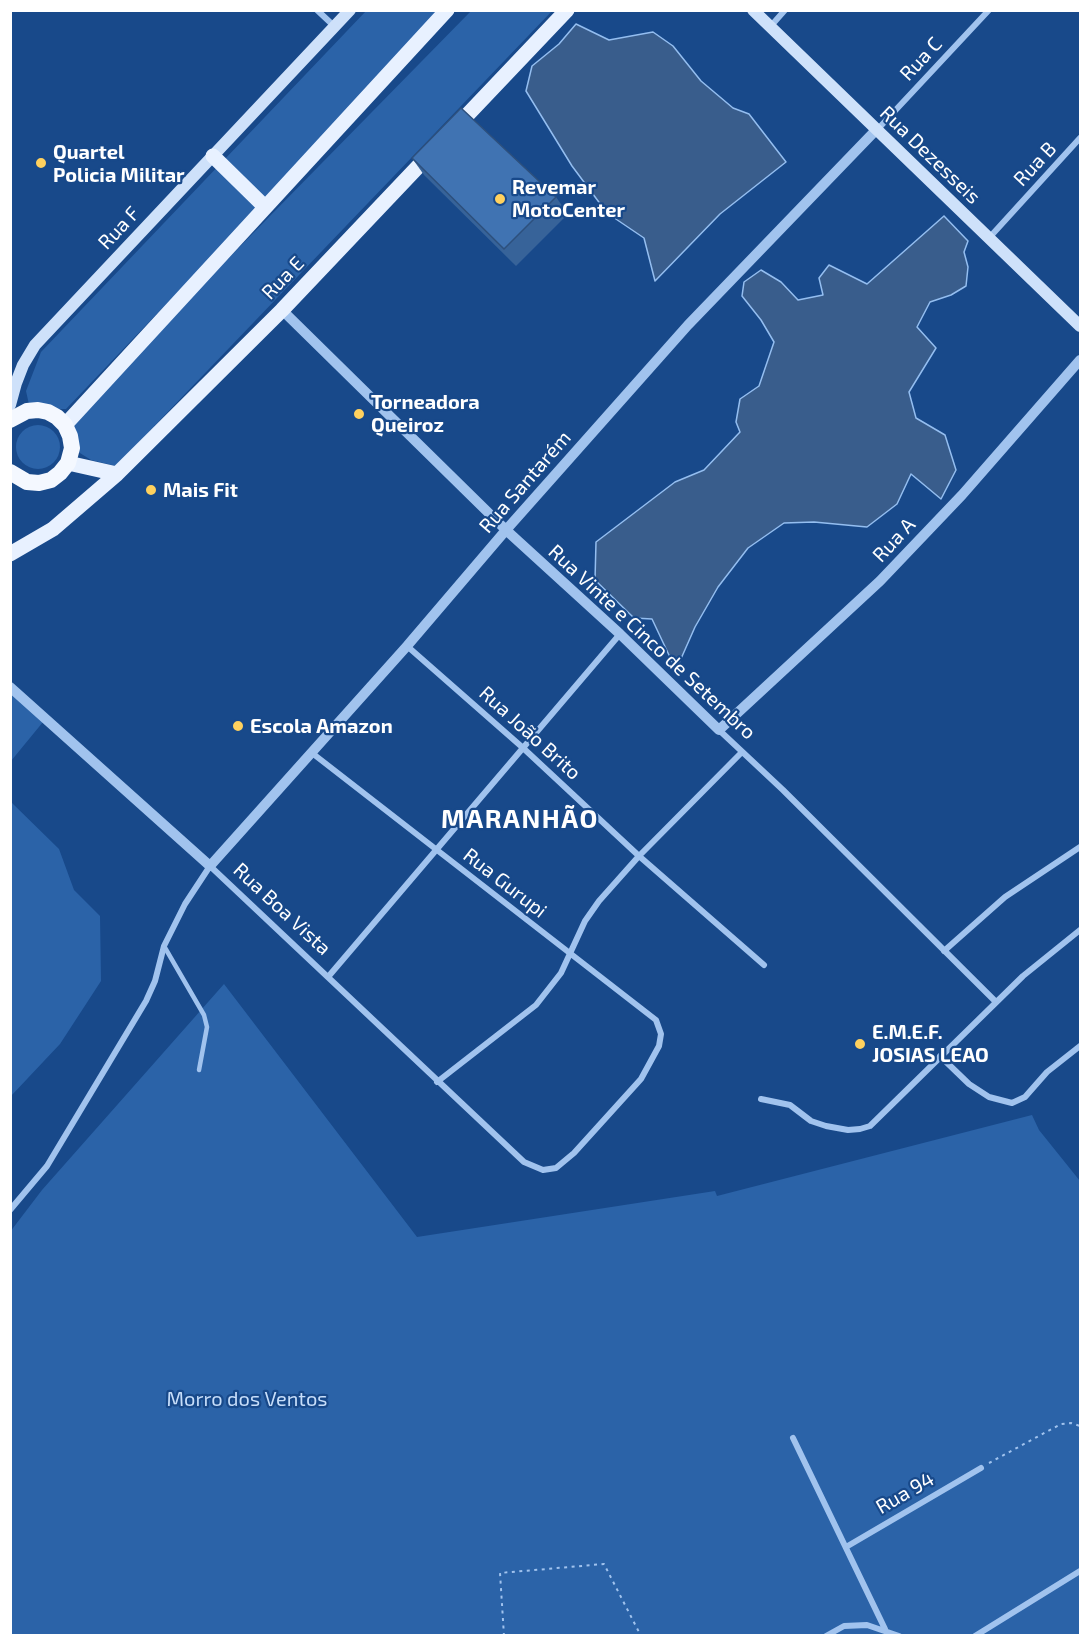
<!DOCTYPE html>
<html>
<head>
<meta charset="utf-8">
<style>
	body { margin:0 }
	#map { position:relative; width:1091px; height:1646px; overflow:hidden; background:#18498a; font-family:"Exo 2",sans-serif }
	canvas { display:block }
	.frame { position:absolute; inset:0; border:12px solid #fff; pointer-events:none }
</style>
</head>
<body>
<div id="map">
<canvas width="1091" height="1646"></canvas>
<div class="frame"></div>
</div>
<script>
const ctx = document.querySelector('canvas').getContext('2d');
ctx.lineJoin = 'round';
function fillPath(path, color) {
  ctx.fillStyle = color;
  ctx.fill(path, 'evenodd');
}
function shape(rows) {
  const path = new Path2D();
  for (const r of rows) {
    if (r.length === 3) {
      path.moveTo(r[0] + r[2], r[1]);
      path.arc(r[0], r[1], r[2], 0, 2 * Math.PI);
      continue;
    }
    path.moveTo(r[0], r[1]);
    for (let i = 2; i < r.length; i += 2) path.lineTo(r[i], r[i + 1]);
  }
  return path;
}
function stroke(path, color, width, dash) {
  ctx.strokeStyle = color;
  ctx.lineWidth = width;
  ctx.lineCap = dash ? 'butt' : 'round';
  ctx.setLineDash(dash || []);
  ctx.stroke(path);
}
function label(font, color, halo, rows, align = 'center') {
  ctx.font = font + ' "Exo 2",sans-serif';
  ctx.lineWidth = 4.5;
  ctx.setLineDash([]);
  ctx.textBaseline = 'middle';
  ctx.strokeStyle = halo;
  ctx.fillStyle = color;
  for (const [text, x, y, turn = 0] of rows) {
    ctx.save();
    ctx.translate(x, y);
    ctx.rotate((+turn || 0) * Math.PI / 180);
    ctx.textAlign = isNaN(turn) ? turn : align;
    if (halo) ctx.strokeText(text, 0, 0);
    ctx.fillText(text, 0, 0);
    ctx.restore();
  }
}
fillPath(shape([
	[366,11,446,11,66,409,30,409,26,391,41,352],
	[471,11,552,11,116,466,91,460,72,448,65,425],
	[38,447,22],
	[11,694,43,722,11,761],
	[10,801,59,849,74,890,100,916,101,981,60,1044,11,1096],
	[224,984,417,1237,715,1191,717,1196,1032,1115,1039,1130,1080,1181,1080,1635,11,1635,10,1232,42,1190]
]), '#2b63a8');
const water = shape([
	[576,24,609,40,653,32,673,46,701,81,733,108,749,114,786,162,720,214,655,281,644,238,607,213,572,166,526,91,532,66,559,44,576,24],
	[944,216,968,241,964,252,968,267,966,286,951,295,930,302,917,327,936,348,909,392,916,418,945,435,956,470,941,499,911,474,897,504,867,527,814,522,784,523,748,548,718,587,695,627,676,670,652,619,634,618,595,580,596,542,675,482,704,470,740,432,736,422,740,399,759,386,774,342,761,320,742,296,744,282,761,270,781,282,798,300,823,295,819,278,829,265,867,284,944,216]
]);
fillPath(water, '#395d8c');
stroke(water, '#94bef0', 1.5);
stroke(shape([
	[989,1463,1061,1424,1071,1423,1080,1426],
	[504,1636,500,1573,604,1564,641,1636]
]), '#a1c3ee', 2, [3, 4.5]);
stroke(shape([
	[164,946,204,1015,207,1027,199,1070]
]), '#a1c3ee', 4.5);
stroke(shape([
	[317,10,334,26],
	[770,27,785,10],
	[877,130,989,10],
	[989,238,1080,138],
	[407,646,522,747,639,856,764,965],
	[719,730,783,790,996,1002],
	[944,951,1005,897,1080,847],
	[328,977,620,634],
	[940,1056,969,1084,989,1097,1012,1103,1025,1097,1047,1072,1080,1046],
	[437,1082,536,1005,561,973,585,921,599,901,639,856,742,752],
	[761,1099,790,1105,811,1121,826,1126,848,1130,860,1129,870,1126,1023,976,1080,930],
	[10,1210,47,1166,146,1001,155,981,164,946,185,904,210,866,524,1162,543,1170,556,1168,574,1153,641,1079,659,1046,661,1034,656,1020,312,753],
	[793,1438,885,1629],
	[846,1547,981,1468],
	[826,1636,844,1626,867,1625,899,1636],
	[975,1636,1080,1571]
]), '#a1c3ee', 6);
stroke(shape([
	[282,310,506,530,620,634,719,730,880,581,962,495,1080,360],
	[10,687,210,866,407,646,506,530,688,325,876,130]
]), '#a1c3ee', 10);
stroke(shape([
	[753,10,1080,326],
	[10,405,16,383,23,365,35,345,350,10]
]), '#cee1fa', 12);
stroke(shape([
	[453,130,567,10],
	[213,156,265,207],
	[65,425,447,10],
	[68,463,117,474],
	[10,554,53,529,117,474,282,310,430,154]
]), '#e8f1ff', 15);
stroke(shape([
	[10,420,27,411,38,410,48,412,57,417,65,425,70,436,72,448,68,463,60,473,51,480,39,483,27,482,10,472]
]), '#f4f8ff', 16);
fillPath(shape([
	[412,158,556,197,568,214,516,266,424,175]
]), '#376399');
const building = shape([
	[461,108,556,197,504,249,412,158,461,108]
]);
fillPath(building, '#4073b2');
stroke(building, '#2d507d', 1.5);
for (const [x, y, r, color] of [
	[41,163,6,"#ffd15e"],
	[500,199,6,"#ffd15e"],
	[359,414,6,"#ffd15e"],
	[151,490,6,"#ffd15e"],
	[238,726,6,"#ffd15e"],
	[860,1044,6,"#ffd15e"]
]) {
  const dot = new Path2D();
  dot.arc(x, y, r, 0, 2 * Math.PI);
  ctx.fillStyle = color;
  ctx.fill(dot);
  stroke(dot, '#18498a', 2);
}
label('20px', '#fff', '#18498a', [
	["Rua C",921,59,-47],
	["Rua Dezesseis",930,155,44],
	["Rua B",1035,164,-47],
	["Rua F",119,228,-47],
	["Rua E",283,278,-46],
	["Rua Santarém",525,482,-49],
	["Rua A",894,540,-47],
	["Rua Vinte e Cinco de Setembro",652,642,43],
	["Rua João Brito",530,733,42],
	["Rua Gurupi",505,883,38],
	["Rua Boa Vista",282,909,43],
	["Rua 94",905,1493,-30]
]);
label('bold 20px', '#fff', '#18498a', [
	["Quartel",53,152],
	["Policia Militar",53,175],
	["Revemar",512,187],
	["MotoCenter",512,210],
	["Torneadora",371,402],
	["Queiroz",371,425],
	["Mais Fit",163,490],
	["Escola Amazon",250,726],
	["E.M.E.F.",872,1032],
	["JOSIAS LEAO",872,1055]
], 'left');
label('20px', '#c7defa', '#18498a', [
	["Morro dos Ventos",247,1399]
]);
ctx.letterSpacing = '1.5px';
label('bold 26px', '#fff', '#18498a', [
	["MARANHÃO",520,819]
]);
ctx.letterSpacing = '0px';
</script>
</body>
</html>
